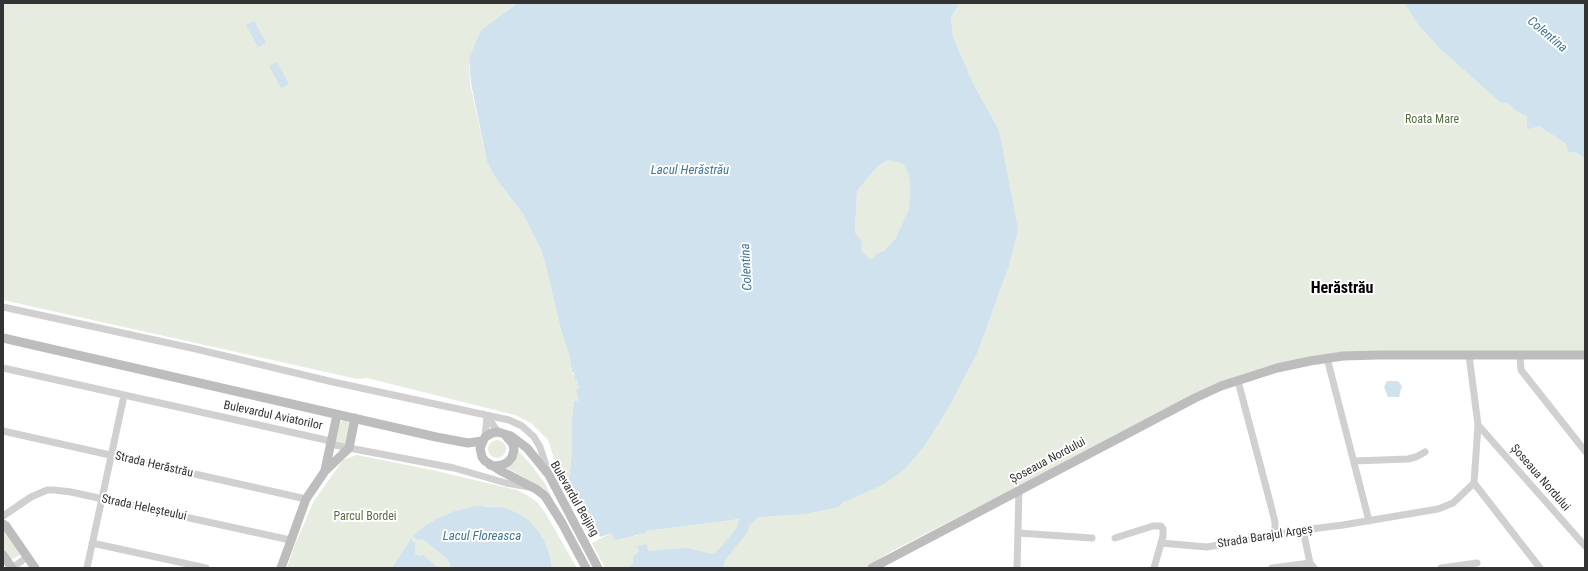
<!DOCTYPE html>
<html>
<head>
<meta charset="utf-8">
<style>
	body { margin:0 }
	#map { position:relative; width:1588px; height:571px; overflow:hidden; background:#fff; font-family:"Roboto Condensed",sans-serif }
	canvas { display:block }
	.frame { position:absolute; inset:0; border:4px solid #333; pointer-events:none }
</style>
</head>
<body>
<div id="map">
<canvas width="1588" height="571"></canvas>
<div class="frame"></div>
</div>
<script>
const ctx = document.querySelector('canvas').getContext('2d');
ctx.lineJoin = 'round';
function fillPath(path, color) {
  ctx.fillStyle = color;
  ctx.fill(path, 'evenodd');
}
function shape(rows) {
  const path = new Path2D();
  for (const r of rows) {
    if (r.length === 3) {
      path.moveTo(r[0] + r[2], r[1]);
      path.arc(r[0], r[1], r[2], 0, 2 * Math.PI);
      continue;
    }
    path.moveTo(r[0], r[1]);
    for (let i = 2; i < r.length; i += 2) path.lineTo(r[i], r[i + 1]);
  }
  return path;
}
function stroke(path, color, width, dash) {
  ctx.strokeStyle = color;
  ctx.lineWidth = width;
  ctx.lineCap = dash ? 'butt' : 'round';
  ctx.setLineDash(dash || []);
  ctx.stroke(path);
}
function label(font, color, halo, rows, align = 'center') {
  ctx.font = font + ' "Roboto Condensed",sans-serif';
  ctx.lineWidth = 4;
  ctx.setLineDash([]);
  ctx.textBaseline = 'middle';
  ctx.strokeStyle = halo;
  ctx.fillStyle = color;
  for (const [text, x, y, turn = 0] of rows) {
    ctx.save();
    ctx.translate(x, y);
    ctx.rotate((+turn || 0) * Math.PI / 180);
    ctx.textAlign = isNaN(turn) ? turn : align;
    if (halo) ctx.strokeText(text, 0, 0);
    ctx.fillText(text, 0, 0);
    ctx.restore();
  }
}
fillPath(shape([
	[3,3,518,3,479,34,469,58,470,83,487,162,495,177,523,214,541,250,546,267,561,330,569,355,572,372,577,380,579,389,576,389,578,401,574,402,572,419,572,451,569,480,561,479,548,440,531,423,515,415,367,378,357,379,3,300],
	[959,3,1404,3,1418,25,1440,49,1501,103,1509,104,1517,112,1527,116,1527,126,1539,126,1566,144,1568,152,1577,153,1585,159,1585,353,1379,353,1244,375,1021,485,890,552,866,568,605,568,592,543,611,533,635,536,646,533,646,531,740,519,743,522,744,529,759,517,839,507,950,405,977,354,1008,269,999,130,974,85,953,37,951,18],
	[889,160,904,163,909,176,910,189,909,209,895,239,884,251,877,253,871,261,860,251,855,233,857,191,879,165],
	[343,420,349,422,350,425,346,444,336,442,336,439,340,423],
	[497,449,9],
	[516,449,528,461,544,482,553,500,538,485,505,467],
	[357,455,432,470,517,490,527,495,537,502,546,514,577,568,552,568,549,552,544,540,536,528,501,507,487,506,466,508,426,525,422,539,446,558,450,564,450,568,438,568,423,554,419,556,415,553,399,558,392,568,287,568,294,547,314,501,343,460],
	[3,517,21,554,10,561,3,551]
]), '#e6ecdf');
fillPath(shape([
	[518,3,959,3,951,18,953,37,974,85,999,130,1018,229,1008,269,977,354,950,405,925,445,904,470,880,486,844,502,839,507,804,514,759,517,744,530,741,528,743,522,740,519,646,531,646,533,615,540,611,533,601,537,591,529,570,487,569,480,572,451,572,419,574,401,578,401,576,389,579,389,577,380,575,380,574,373,572,372,569,355,561,330,546,267,541,250,523,214,495,177,487,162,471,83,469,58,479,34,484,28],
	[889,160,904,164,909,176,910,189,909,209,895,239,884,251,877,253,871,260,861,251,862,241,855,233,857,191,879,165],
	[1404,3,1585,3,1585,159,1577,153,1568,152,1566,144,1539,126,1529,129,1527,126,1527,116,1517,112,1509,104,1501,103,1440,49,1418,25],
	[254,21,266,43,258,47,246,25],
	[277,62,289,84,281,88,269,66],
	[1387,381,1398,381,1402,386,1399,397,1388,397,1384,387],
	[476,506,501,507,515,512,526,518,536,528,544,540,549,552,552,568,450,568,450,564,446,558,422,539,417,540,413,536,426,525,441,517,455,511],
	[411,539,415,543,415,553,419,556,423,554,438,568,392,568],
	[647,544,648,551,687,548,712,554,724,549,729,553,722,568,628,568,633,564,633,557,639,552,637,546]
]), '#cfe2ee');
stroke(shape([
	[708,568,726,550,743,529,745,514]
]), '#cfe2ee', 11);
stroke(shape([
	[3,307,196,349,333,382,509,420,522,426,534,437,540,447,548,471],
	[1520,355,1521,370,1585,451],
	[1327,358,1369,521],
	[3,368,326,440,335,445,349,448,454,468,506,483,529,487],
	[1238,381,1270,502,1275,522,1275,535],
	[487,416,498,432],
	[1478,425,1585,546],
	[3,431,306,499],
	[485,437,487,416],
	[1354,461,1408,459,1416,457,1425,452],
	[1474,483,1540,568],
	[3,516,31,497,47,490,54,490,71,492,290,540],
	[1303,530,1310,563,1314,568],
	[1018,533,1092,538],
	[1115,538,1153,526,1161,526,1163,529,1163,536,1154,568],
	[92,543,206,568],
	[1161,543,1207,547,1303,530,1343,525,1438,509,1453,503,1474,483,1478,425,1469,355],
	[12,568,27,557],
	[87,568,124,396],
	[1017,568,1019,490],
	[1272,568,1310,563],
	[1441,568,1477,563]
]), '#d0d0d0', 7);
stroke(shape([
	[3,338,436,437,468,443,482,441],
	[490,465,495,466,502,465,508,462,512,457,514,450,513,444,506,436],
	[325,470,337,415],
	[3,524,6,526,35,568],
	[3,555,12,568],
	[281,568,306,499,325,471,349,448,355,418],
	[586,568,562,523,545,496,536,489,501,471,485,461,482,457,480,448,485,437,492,433,498,432,511,436,527,448,549,475,598,568],
	[872,568,1195,398,1221,386,1277,368,1310,361,1343,356,1379,355,1585,355]
]), '#bdbdbd', 9);
label('12px', '#56703f', '#fff', [
	["Roata Mare",1432,120],
	["Parcul Bordei",365,517]
]);
label('12px', '#333', '#fff', [
	["Bulevardul Aviatorilor",273,416,12],
	["Șoseaua Nordului",1048,461,-28],
	["Strada Herăstrău",154,465,13],
	["Șoseaua Nordului",1540,478,49],
	["Bulevardul Beijing",574,499,60],
	["Strada Heleșteului",144,508,12],
	["Strada Barajul Argeș",1265,537,-9]
]);
label('italic 13px', '#3f7597', '#fff', [
	["Colentina",1547,35,40],
	["Lacul Herăstrău",690,171],
	["Colentina",747,267,-93],
	["Lacul Floreasca",482,537]
]);
label('bold 16px', '#000', '#fff', [
	["Herăstrău",1342,289]
]);
</script>
</body>
</html>
